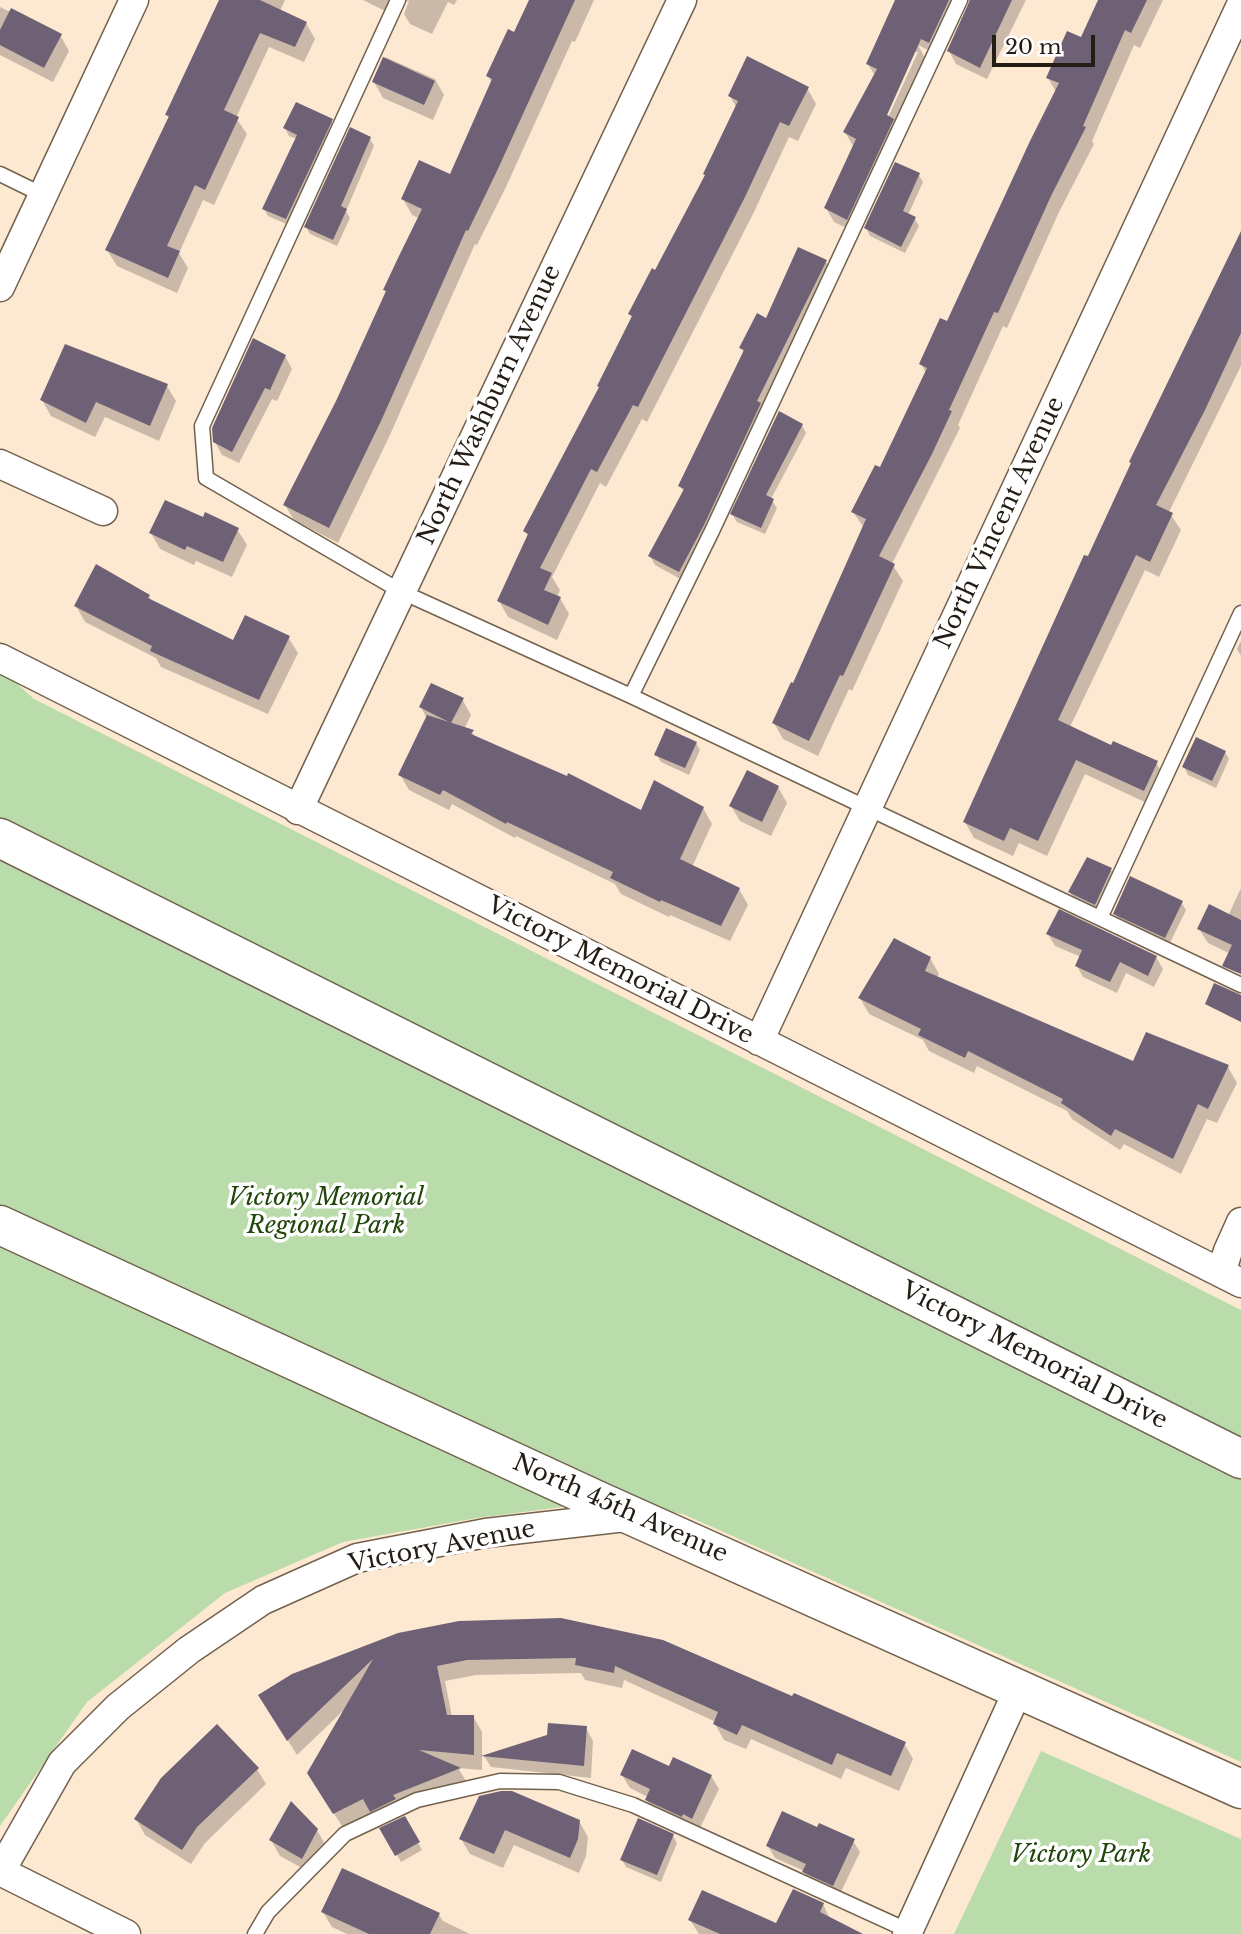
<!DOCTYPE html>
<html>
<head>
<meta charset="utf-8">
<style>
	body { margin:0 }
	#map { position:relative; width:1241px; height:1934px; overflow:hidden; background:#fde8d2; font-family:"Libre Baskerville",serif }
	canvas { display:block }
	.scale { position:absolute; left:992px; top:35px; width:103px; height:32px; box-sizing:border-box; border:4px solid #241d15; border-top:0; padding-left:9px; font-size:21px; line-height:24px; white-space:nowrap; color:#241d15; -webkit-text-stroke:5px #fff; paint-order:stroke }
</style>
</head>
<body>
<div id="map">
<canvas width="1241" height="1934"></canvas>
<div class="scale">20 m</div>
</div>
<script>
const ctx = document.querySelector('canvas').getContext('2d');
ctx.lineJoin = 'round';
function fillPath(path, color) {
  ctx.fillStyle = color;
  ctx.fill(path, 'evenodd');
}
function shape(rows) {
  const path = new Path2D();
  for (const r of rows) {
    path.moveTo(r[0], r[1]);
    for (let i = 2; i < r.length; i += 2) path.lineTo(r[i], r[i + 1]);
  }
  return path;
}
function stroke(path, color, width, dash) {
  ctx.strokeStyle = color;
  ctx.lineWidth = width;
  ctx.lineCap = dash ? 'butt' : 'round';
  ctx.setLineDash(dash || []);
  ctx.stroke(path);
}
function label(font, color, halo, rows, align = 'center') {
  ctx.font = font + ' "Libre Baskerville",serif';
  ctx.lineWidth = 7;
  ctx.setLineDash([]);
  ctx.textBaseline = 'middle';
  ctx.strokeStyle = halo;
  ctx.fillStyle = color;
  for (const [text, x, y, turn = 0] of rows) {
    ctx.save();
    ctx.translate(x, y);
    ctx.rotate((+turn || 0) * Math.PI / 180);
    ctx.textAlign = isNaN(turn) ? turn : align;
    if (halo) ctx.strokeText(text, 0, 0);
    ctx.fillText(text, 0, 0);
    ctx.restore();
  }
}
fillPath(shape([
	[0,668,34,699,1241,1310,1241,1762,683,1514,601,1502,477,1518,343,1542,225,1593,87,1702,0,1826],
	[1041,1751,1241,1839,1241,1934,954,1934]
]), '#badcab');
fillPath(shape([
	[222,0,285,0,280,11,306,23,315,39,304,62,269,47,236,118,247,134,214,205,203,200,179,253,188,268,177,293,117,266,107,250,169,119,167,115],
	[363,0,457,0,454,5,448,2,432,34,410,24,404,14,409,1,397,2,391,14],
	[532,0,594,0,575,42,572,41,506,187,477,245,475,244,389,437,338,543,294,520,285,505,338,402,419,218,412,215,403,199,451,177,492,83,488,76,515,34],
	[924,0,1026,0,987,79,956,64,949,51,971,3,966,2,936,54,918,45,926,60,855,232,834,222,826,208,853,146,845,132,875,76,868,64],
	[914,52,918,52,885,124,882,122],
	[1100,0,1163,0,1140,48,1134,45,1092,141,1094,144,1059,212,1007,328,1003,326,958,425,960,428,892,564,903,581,852,691,849,689,818,756,783,739,774,723,794,685,864,528,853,512,881,470,926,373,921,364,948,323,1056,92,1048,78,1082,40],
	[0,7,60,35,69,51,53,82,0,55],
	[385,57,435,79,444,95,433,120,383,98,374,82],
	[807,88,816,104,798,141,789,137,753,214,647,422,642,419,606,487,600,483,552,577,560,590,557,597,560,598,569,614,557,640,508,617,499,601,529,537,525,531,600,389,633,319,630,314,656,272,706,176,736,107,730,96],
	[331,121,336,128,291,226,268,216,264,209,297,139,289,136,285,128],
	[370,139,374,146,346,211,350,218,337,246,310,234,306,227],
	[919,175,923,182,908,215,915,219,919,226,905,253,870,236,866,228],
	[1241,232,1241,366,1169,512,1181,530,1159,577,1145,570,1070,727,1112,747,1156,763,1166,778,1153,806,1085,774,1047,856,1019,843,1013,856,974,838,965,822],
	[826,262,831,271,684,581,655,565,650,556,684,492,680,486,744,353,741,348],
	[285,356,292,369,277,401,272,399,239,463,222,455,215,442],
	[167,386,176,401,159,441,105,417,95,437,51,416,42,400],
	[802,425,806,433,771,499,777,508,765,534,737,522,732,514],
	[204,519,237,529,247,545,232,577,196,561,194,565,160,549,151,533],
	[149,596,152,602,234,643,288,637,298,653,268,714,161,667,156,658,85,622,76,606],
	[1241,641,1241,656,1237,649],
	[462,699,471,715,464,729,472,732,476,738,642,813,703,808,712,824,692,867,739,889,748,905,730,941,670,915,669,917,621,894,615,884,516,836,515,838,452,804,449,810,409,790,400,775,427,719,421,707],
	[696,743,700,750,689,775,661,762,656,754],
	[1225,752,1229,759,1216,788,1188,775,1184,767],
	[778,787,787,803,771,836,740,821,731,806],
	[1111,870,1115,877,1099,912,1074,900,1070,892],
	[1241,888,1241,959,1208,943,1199,929,1228,916],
	[1181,902,1186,910,1169,945,1119,921,1115,913],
	[1048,934,1156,957,1163,969,1154,987,1126,973,1117,993,1083,977,1077,966,1081,957,1055,946],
	[930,958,939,974,937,978,1133,1063,1228,1067,1237,1083,1217,1123,1207,1119,1181,1174,1124,1144,1120,1150,1072,1119,1067,1111,977,1066,974,1073,929,1051,923,1040,869,1014,860,998],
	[459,1623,793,1699,904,1743,913,1759,899,1791,846,1768,841,1779,751,1739,746,1749,724,1740,715,1724,716,1722,624,1680,622,1688,585,1680,581,1673,476,1675,445,1681,452,1717,473,1716,482,1732,482,1770,458,1768,468,1784,400,1811,403,1815,380,1826,373,1813,344,1829,318,1789,345,1709,297,1755,260,1696],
	[586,1728,593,1741,591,1778,491,1767,484,1756],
	[257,1769,266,1784,205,1843,191,1864,145,1835,136,1819],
	[669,1769,711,1776,719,1789,699,1830,654,1813,647,1800,648,1797,630,1788,622,1775],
	[480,1797,579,1821,588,1837,586,1856,579,1873,514,1845,503,1868,470,1854,461,1839],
	[405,1818,422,1850,401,1862,382,1829],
	[818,1829,853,1841,860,1852,839,1896,811,1883,804,1871,775,1858,768,1846],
	[317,1830,326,1846,311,1873,280,1856,271,1840],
	[673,1836,677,1843,661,1882,626,1867,622,1860],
	[823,1904,837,1934,699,1934,690,1920,776,1925],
	[323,1912,439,1915,443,1921,470,1934,347,1934,332,1927]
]), '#0003');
fillPath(shape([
	[219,0,260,0,307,22,295,47,260,33,224,110,239,117,205,190,195,185,167,246,180,251,168,278,105,250,169,116,165,115],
	[529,0,575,0,497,171,468,231,466,230,381,421,329,528,283,505,336,401,386,291,383,290,398,258,422,209,401,199,419,160,450,174,492,79,486,76,508,29,514,32],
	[895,0,949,0,929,43,921,39,887,115,894,119,847,220,824,208,856,139,843,132,877,69,866,64],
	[970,0,1012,0,980,68,947,51],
	[1098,0,1147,0,1131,33,1125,30,1083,126,1086,127,1051,196,998,313,994,312,949,410,952,411,931,456,879,556,895,564,843,676,840,675,809,741,772,723,791,682,793,683,866,519,851,512,875,465,880,467,927,368,919,364,940,318,947,321,1030,141,1059,83,1046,78,1067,31,1081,37],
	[11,8,62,34,44,68,0,45,0,30],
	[747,56,809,87,789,126,780,122,745,197,638,407,633,405,597,472,591,469,540,568,552,573,544,590,561,597,548,625,497,601,528,534,523,531,599,387,597,386,632,316,628,314,652,268,655,270,705,175,703,174,738,101,728,96],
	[383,57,435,81,424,105,372,82],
	[296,102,333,119,286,219,262,209,297,135,283,128],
	[350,127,371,137,341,206,347,209,333,240,304,227],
	[895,162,920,173,903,211,916,217,901,247,864,228],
	[1241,231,1241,333,1205,410,1156,505,1173,513,1150,562,1136,555,1058,720,1111,745,1113,741,1158,761,1144,791,1076,760,1038,841,1010,828,1004,841,963,822,1084,555,1088,556,1131,463,1129,462],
	[798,247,827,260,757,401,761,403,704,525,679,572,648,556,684,489,678,486,744,350,739,348,757,313,766,318],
	[253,338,286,355,270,390,265,388,232,452,213,442,212,428],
	[65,344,168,384,150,426,96,402,86,423,40,400],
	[779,411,803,424,766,495,774,499,761,528,730,514],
	[165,500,203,517,205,512,239,528,223,562,187,546,185,550,149,533],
	[96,564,150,595,148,598,233,640,245,615,290,636,259,700,150,651,152,646,74,606],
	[431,683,464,698,451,723,419,707],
	[427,715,474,730,471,734,567,776,568,773,641,810,654,780,704,807,680,859,740,888,721,926,661,900,660,902,610,878,613,872,507,822,506,824,443,790,440,795,398,775],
	[666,728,697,742,685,768,654,755],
	[1196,737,1226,751,1212,781,1182,767],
	[747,770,779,786,762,822,729,806],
	[1087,857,1112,868,1095,905,1068,892],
	[1130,876,1183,901,1165,938,1113,914],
	[1209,904,1241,920,1241,974,1222,966,1232,945,1197,929],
	[1059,909,1157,956,1148,976,1120,962,1110,982,1075,966,1082,950,1046,934],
	[894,938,931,957,925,971,1133,1061,1146,1032,1229,1065,1208,1109,1198,1104,1173,1159,1115,1129,1111,1136,1061,1103,1063,1099,968,1051,965,1058,918,1035,921,1029,858,998],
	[1214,983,1241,995,1241,1022,1205,1004],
	[561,1618,663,1640,792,1696,794,1693,906,1742,891,1776,837,1753,832,1765,742,1725,737,1735,713,1724,718,1712,615,1666,614,1673,575,1665,576,1658,467,1660,437,1666,447,1715,474,1715,474,1755,419,1750,461,1768,393,1795,396,1799,370,1812,363,1799,333,1814,307,1773,373,1659,287,1741,258,1695,292,1674,398,1633,459,1621],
	[548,1723,587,1726,584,1766,481,1756,547,1735],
	[217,1724,259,1768,197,1827,182,1850,134,1819,161,1778],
	[632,1749,669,1766,673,1757,712,1775,692,1819,683,1814,682,1817,645,1800,650,1789,620,1775],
	[501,1791,512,1791,580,1820,578,1839,570,1858,505,1830,494,1854,459,1839,479,1796],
	[291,1801,318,1829,302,1859,269,1840],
	[782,1811,817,1827,819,1823,855,1839,833,1886,802,1872,806,1864,766,1846],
	[405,1816,420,1842,395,1856,379,1828],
	[638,1818,674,1834,657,1875,620,1860],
	[342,1868,440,1913,430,1934,369,1934,321,1912],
	[793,1889,824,1903,820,1912,863,1934,720,1934,688,1920,702,1890,776,1923]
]), '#6e6176');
const lane = shape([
	[398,0,202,426,206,478,402,592,631,696,1241,985],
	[0,174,43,195],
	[631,696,712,531,960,0],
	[1100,918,1241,613],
	[255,1934,268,1912,345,1834,417,1800,500,1781,559,1782,633,1805,909,1931]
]);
const street = shape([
	[0,287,134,0],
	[0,464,103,511],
	[0,658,1241,1283],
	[298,810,682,0],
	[759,1041,1241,5],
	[1221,1273,1228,1251,1241,1222],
	[0,1871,126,1934],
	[0,1872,62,1763,118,1707,189,1650,263,1600,357,1558,486,1533,634,1516],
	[907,1934,1019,1688]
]);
const secondary = shape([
	[0,838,1241,1459],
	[0,1225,601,1502,1241,1789]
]);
stroke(lane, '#72614d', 17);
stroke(street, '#72614d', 31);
stroke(secondary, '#72614d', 41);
stroke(lane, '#fff', 14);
stroke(street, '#fff', 28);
stroke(secondary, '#fff', 38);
label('24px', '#241d15', '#fff', [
	["North Washburn Avenue",490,405,-65],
	["North Vincent Avenue",1000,523,-65],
	["Victory Memorial Drive",620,971,27],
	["Victory Memorial Drive",1034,1356,27],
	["North 45th Avenue",620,1509,24],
	["Victory Avenue",442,1547,-11]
]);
label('italic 24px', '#21460a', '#fff', [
	["Victory Memorial",326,1198],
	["Regional Park",326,1226],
	["Victory Park",1081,1855]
]);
</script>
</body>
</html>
